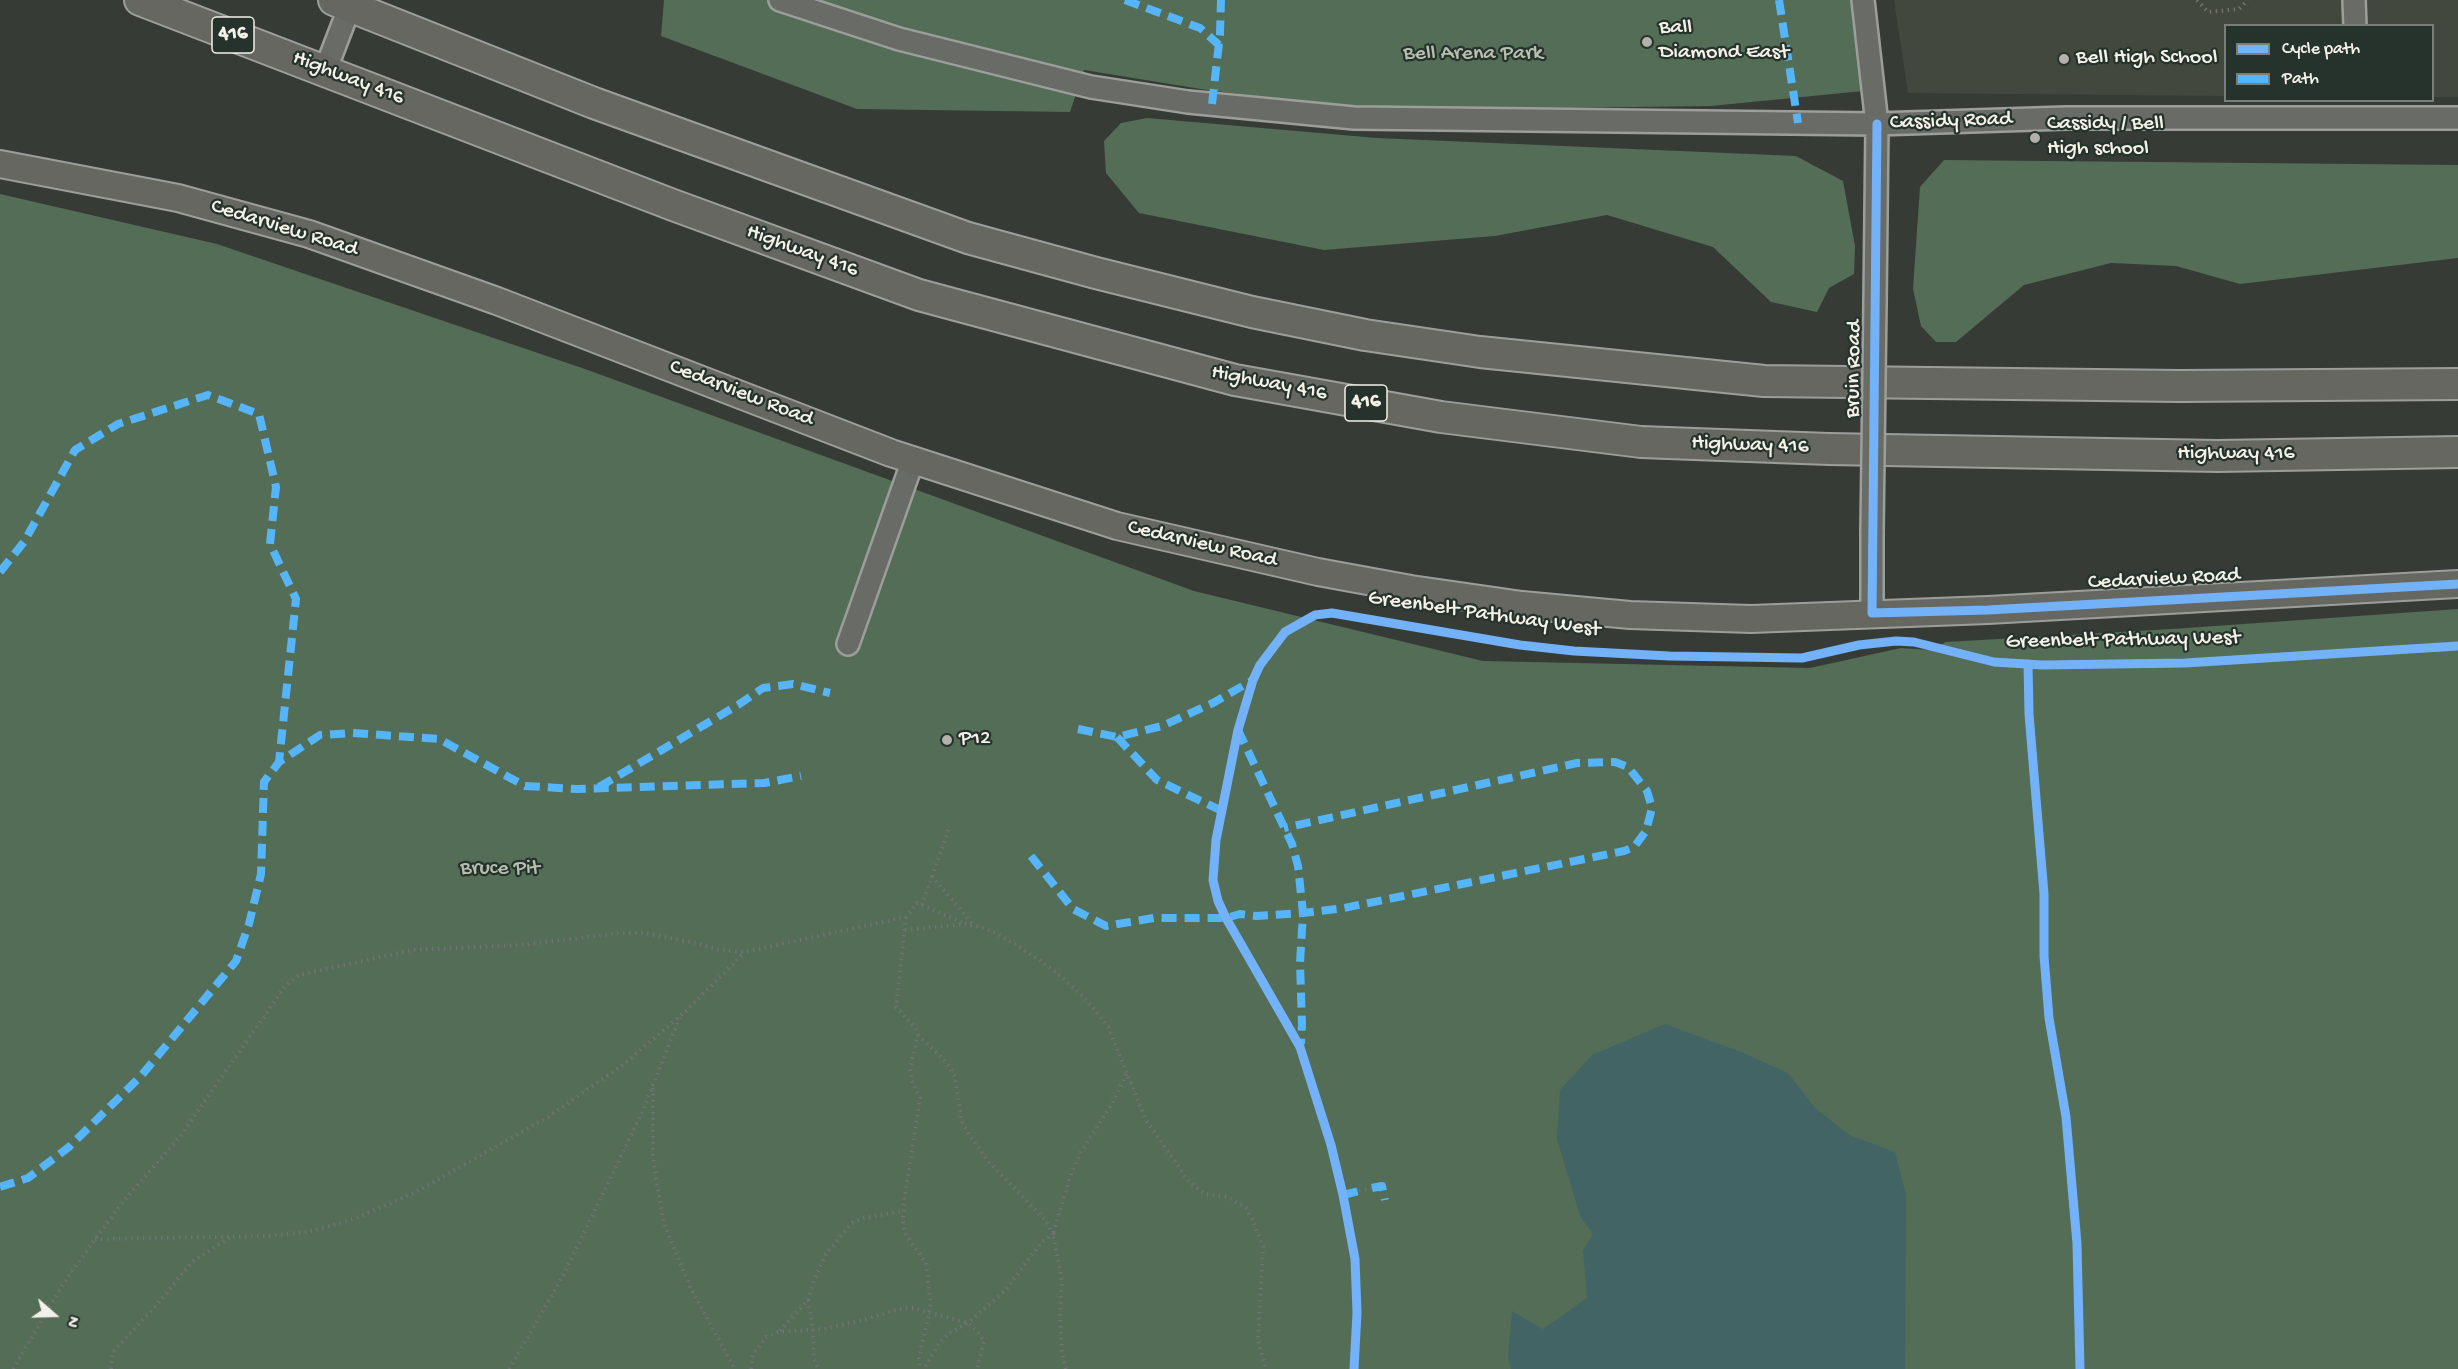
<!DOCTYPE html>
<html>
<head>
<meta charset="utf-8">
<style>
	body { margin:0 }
	#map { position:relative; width:2458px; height:1369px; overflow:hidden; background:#363b36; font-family:"Gochi Hand",sans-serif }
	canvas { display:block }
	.legend { position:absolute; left:2224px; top:24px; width:210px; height:78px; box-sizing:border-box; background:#26332d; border:2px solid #787f78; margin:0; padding:8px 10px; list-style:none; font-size:18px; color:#f4f1e8 }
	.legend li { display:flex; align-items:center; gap:12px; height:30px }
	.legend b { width:30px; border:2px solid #787f78 }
	.north { position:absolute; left:24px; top:1285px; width:60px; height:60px; -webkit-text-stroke:4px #26332d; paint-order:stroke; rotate:110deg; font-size:16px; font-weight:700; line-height:24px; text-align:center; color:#f4f1e8 }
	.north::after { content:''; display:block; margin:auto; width:21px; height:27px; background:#f4f1e8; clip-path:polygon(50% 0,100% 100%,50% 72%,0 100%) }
</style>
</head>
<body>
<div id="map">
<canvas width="2458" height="1369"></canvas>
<ul class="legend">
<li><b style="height:8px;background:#73b2f8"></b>Cycle path</li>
<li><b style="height:8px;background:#56b5f8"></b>Path</li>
</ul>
<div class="north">N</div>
</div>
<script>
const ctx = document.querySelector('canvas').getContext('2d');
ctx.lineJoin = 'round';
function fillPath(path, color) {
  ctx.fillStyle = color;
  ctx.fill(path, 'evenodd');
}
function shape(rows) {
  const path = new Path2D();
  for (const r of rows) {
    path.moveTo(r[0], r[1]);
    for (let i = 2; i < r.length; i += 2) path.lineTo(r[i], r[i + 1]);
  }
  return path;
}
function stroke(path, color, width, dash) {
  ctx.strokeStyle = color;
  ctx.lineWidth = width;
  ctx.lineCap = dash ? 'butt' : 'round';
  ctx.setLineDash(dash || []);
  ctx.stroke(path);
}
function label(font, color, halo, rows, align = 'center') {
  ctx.font = font + ' "Gochi Hand",sans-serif';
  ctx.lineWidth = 4.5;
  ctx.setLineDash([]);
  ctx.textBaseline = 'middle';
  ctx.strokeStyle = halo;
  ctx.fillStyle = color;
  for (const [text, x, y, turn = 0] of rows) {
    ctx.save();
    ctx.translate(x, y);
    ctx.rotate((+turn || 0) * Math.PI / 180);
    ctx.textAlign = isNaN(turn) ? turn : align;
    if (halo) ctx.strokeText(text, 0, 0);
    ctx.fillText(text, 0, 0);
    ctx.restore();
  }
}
fillPath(shape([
	[1894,0,2458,0,2458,97,2433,97,2432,26,2226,26,2225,96,1908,93]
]), '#43483e');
fillPath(shape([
	[664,0,1852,0,1860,49,1863,91,1711,106,1400,110,1304,102,1207,90,1084,70,1070,112,857,109,661,36],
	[1147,118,1377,138,1796,156,1843,181,1855,246,1854,274,1829,288,1817,312,1771,302,1713,247,1607,215,1495,236,1324,250,1139,213,1106,173,1104,141,1121,123],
	[1944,160,2458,165,2458,258,2240,284,2176,266,2111,263,2024,285,1956,342,1936,342,1921,326,1913,289,1920,187],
	[0,194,217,244,585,369,1194,591,1483,661,1810,668,1901,648,1930,650,1946,642,2172,629,2458,609,2458,1369,0,1369]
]), '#546d56');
fillPath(shape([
	[1665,1024,1741,1052,1788,1073,1815,1108,1849,1135,1895,1152,1906,1195,1905,1369,1511,1369,1508,1358,1512,1311,1543,1329,1587,1298,1583,1250,1593,1234,1580,1216,1557,1139,1560,1090,1592,1055]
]), '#436465');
const minor = shape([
	[780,0,899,39,1091,87,1188,102,1354,118,1877,124,2066,118,2458,118],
	[1863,0,1877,124,1875,303],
	[2354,0,2355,26],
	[325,71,350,6],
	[1872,531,1872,613],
	[848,644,913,460]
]);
const major = shape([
	[0,164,178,198,309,234,497,301,891,453,1117,526,1318,572,1411,589,1522,605,1630,615,1751,619,1988,610,2458,584]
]);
const highway = shape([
	[140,0,673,205,919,295,1235,380,1441,417,1641,442,1829,449,2218,456,2458,452],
	[334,0,594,103,968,238,1096,273,1252,312,1365,335,1480,352,1764,381,2180,386,2458,384]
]);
stroke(minor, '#9c9e9a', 26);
stroke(major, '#9c9e9a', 30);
stroke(highway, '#9c9e9a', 34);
stroke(shape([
	[2197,0,2208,12,2239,9,2248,0],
	[932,876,974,926],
	[922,905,964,923],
	[906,917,896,1007,916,1028,918,1035,910,1068,911,1079,920,1098,904,1201,903,1222,906,1235,926,1263,931,1304,919,1358,920,1369],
	[905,930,966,924,983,928,998,934,1029,953,1056,972,1084,997,1108,1027,1146,1120,1190,1183,1205,1194,1228,1197,1246,1208,1252,1219,1263,1247,1258,1340,1266,1369],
	[918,1035,947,1063,955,1077,962,1122,972,1139,989,1162,1045,1220,1053,1234,1040,1244,1006,1290,968,1323,948,1334,939,1343,924,1369],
	[653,1088,653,1157,663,1221,690,1287,735,1369],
	[1359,1191,1372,1188],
	[95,1239,269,1236,313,1231,356,1218,416,1192,548,1117,624,1064,686,1011,744,953],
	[808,1300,814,1279,826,1254,852,1223,864,1218,903,1211],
	[780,1331,808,1300,813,1330,814,1359,819,1369],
	[13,1369,62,1286,95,1239,127,1197,179,1138,286,985,299,975,412,950,521,945,619,933,643,933,696,943,720,950,745,952,906,917,917,903,922,905,949,828],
	[111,1369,113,1352,154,1308,192,1262,230,1237],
	[509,1369,563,1276,641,1115,680,1017],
	[751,1369,753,1355,766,1337,778,1332,824,1329,867,1319,898,1309,913,1308,968,1323,978,1332,984,1341,977,1369],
	[1066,1369,1062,1351,1060,1315,1062,1281,1053,1234,1070,1177,1080,1154,1113,1102,1127,1073]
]), '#707370', 4, [1.5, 4.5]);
stroke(minor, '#686b66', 21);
stroke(major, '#666761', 26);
stroke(highway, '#666761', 30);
const minorBridge = shape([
	[1872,531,1875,303]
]);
stroke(minorBridge, '#9c9e9a', 26, []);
stroke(minorBridge, '#686b66', 21);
stroke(shape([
	[1125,0,1200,28,1219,45],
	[1779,0,1798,123],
	[1212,104,1220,34,1221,0],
	[0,572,24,542,75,450,118,424,208,395,259,414,276,487,270,544,296,599,279,762],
	[1078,729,1117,737,1162,726,1213,703,1253,680],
	[1238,730,1292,844,1298,866,1303,913,1300,963,1302,1024,1301,1044],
	[1117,737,1157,780,1222,811],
	[599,787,738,705,763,688,793,684,830,693],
	[1031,856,1073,909,1106,926,1154,918,1226,918,1240,914,1256,916,1303,913,1344,908,1624,851,1634,847,1646,831,1652,808,1647,791,1628,767,1615,762,1577,763,1284,828],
	[0,1187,28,1178,69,1147,141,1076,236,961,249,924,261,874,264,782,279,762,320,735,353,733,439,739,525,786,577,789,764,783,801,776],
	[1372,1188,1382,1186,1385,1200],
	[1343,1195,1359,1191]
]), '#56b5f8', 8, [15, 8]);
stroke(shape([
	[1877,124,1872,613,1988,610,2458,584],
	[2028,664,2029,714,2044,894,2044,956,2049,1018,2066,1117,2077,1244,2080,1369],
	[1354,1369,1357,1313,1355,1259,1343,1195,1331,1145,1300,1047,1226,918,1218,901,1213,880,1216,840,1238,730,1253,680,1260,665,1285,632,1315,615,1332,613,1520,645,1574,651,1669,656,1802,658,1859,645,1896,641,1914,642,1994,662,2042,665,2185,663,2458,646]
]), '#73b2f8', 9);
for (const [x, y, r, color] of [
	[1647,42,6,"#b2b1aa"],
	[2064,59,6,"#b2b1aa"],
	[2035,138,6,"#b2b1aa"],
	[947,740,6,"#b2b1aa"]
]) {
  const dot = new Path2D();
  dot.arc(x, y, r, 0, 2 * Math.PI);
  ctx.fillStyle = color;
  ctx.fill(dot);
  stroke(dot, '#26332d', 2);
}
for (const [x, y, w] of [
	[233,35,42],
	[1366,403,42]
]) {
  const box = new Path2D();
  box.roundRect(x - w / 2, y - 18, w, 36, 4.5);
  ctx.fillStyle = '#26332d';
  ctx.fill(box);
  stroke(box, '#f4f1e8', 1.5);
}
label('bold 21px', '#f4f1e8', null, [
	["416",233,35],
	["416",1366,403]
]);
label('22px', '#f4f1e8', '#26332d', [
	["Ball",1659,29],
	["Diamond East",1659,54],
	["Bell High School",2076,59],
	["Cassidy / Bell",2047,125],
	["High school",2047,150],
	["P12",959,740]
], 'left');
label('22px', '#b6bfb0', '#26332d', [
	["Bell Arena Park",1473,55],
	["Bruce Pit",500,870]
]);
label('22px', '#f4f1e8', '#26332d', [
	["Highway 416",348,79,21],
	["Cassidy Road",1951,122,-2],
	["Cedarview Road",284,229,17],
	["Highway 416",802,252,20],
	["Bruin Road",1855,369,-89],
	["Highway 416",1269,384,11],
	["Cedarview Road",741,394,21],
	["Highway 416",1750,446,2],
	["Highway 416",2236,455],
	["Cedarview Road",1202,545,13],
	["Cedarview Road",2164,580,-3],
	["Greenbelt Pathway West",1484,615,8],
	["Greenbelt Pathway West",2123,641,-1]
]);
</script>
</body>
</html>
